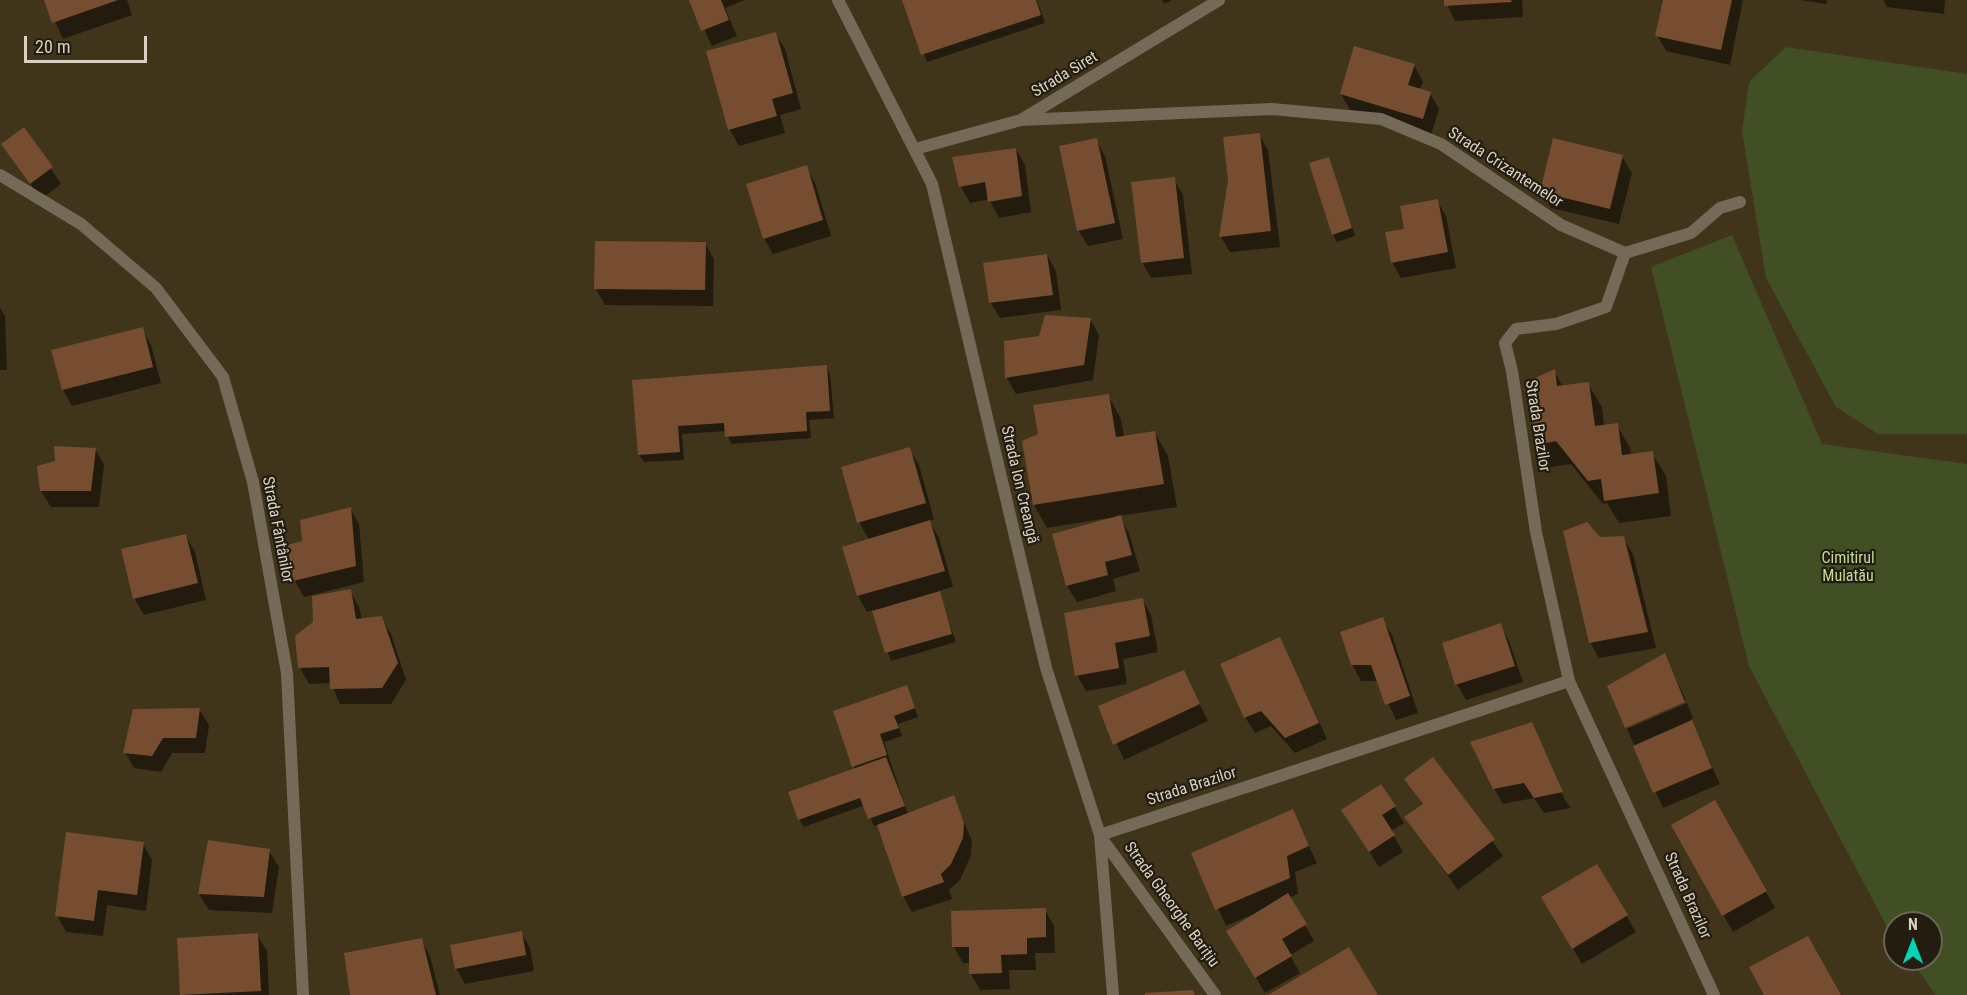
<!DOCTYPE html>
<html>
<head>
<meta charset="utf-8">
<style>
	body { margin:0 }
	#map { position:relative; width:1967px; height:995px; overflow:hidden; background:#40341b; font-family:"Roboto Condensed",sans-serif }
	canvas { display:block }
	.north { position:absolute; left:1883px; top:911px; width:60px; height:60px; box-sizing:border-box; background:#221c11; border:2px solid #6b6458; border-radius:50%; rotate:0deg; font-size:16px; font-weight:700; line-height:24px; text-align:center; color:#d8d1c2 }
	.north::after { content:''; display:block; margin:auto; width:21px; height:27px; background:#00d5b7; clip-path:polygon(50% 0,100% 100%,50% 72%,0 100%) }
	.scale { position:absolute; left:24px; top:36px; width:123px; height:27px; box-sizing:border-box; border:3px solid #d8d1c2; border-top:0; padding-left:8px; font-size:18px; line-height:21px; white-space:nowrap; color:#d8d1c2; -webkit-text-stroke:4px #221c11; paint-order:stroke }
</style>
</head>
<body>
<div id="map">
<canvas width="1967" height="995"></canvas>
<div class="north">N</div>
<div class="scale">20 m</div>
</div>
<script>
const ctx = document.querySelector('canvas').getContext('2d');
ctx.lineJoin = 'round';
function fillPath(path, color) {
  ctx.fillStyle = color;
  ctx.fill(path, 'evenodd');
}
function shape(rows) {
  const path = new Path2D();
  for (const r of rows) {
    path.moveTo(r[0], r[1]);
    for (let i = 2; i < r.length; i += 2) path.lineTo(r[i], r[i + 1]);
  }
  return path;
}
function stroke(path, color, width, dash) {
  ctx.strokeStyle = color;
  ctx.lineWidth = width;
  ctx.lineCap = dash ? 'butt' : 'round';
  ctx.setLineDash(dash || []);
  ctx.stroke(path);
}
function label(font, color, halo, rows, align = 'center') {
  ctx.font = font + ' "Roboto Condensed",sans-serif';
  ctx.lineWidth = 4.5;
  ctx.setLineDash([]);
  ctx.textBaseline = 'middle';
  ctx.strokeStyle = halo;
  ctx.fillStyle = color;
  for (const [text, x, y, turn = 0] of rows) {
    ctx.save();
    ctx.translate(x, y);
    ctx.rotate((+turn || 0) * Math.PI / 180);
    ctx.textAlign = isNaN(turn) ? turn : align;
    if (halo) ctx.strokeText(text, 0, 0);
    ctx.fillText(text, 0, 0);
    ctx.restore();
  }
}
fillPath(shape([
	[1786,47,1967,74,1967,434,1878,434,1836,407,1766,278,1742,131,1749,82],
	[1732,235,1822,444,1967,464,1967,995,1936,995,1910,959,1931,959,1931,923,1895,923,1895,938,1887,927,1749,666,1651,267]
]), '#424f24');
fillPath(shape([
	[46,0,127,0,132,15,63,39],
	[691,0,745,0,725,8,737,36,712,46],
	[904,0,1037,0,1045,23,927,62],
	[1162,0,1172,0,1164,4],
	[1445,0,1522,0,1523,17,1455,21],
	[1665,0,1743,0,1730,65,1666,51,1657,35],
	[1800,0,1827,0,1826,4],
	[1883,0,1945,0,1944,14,1887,7],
	[775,33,785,49,801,109,780,115,785,133,739,146,730,130,707,52],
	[1414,65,1423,82,1420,90,1430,93,1439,109,1431,135,1350,110,1341,94],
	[23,129,61,184,41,199,3,144],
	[1259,134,1268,150,1280,247,1230,252,1221,237],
	[1096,140,1105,156,1123,239,1088,246,1078,230],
	[1016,149,1025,165,1031,212,999,218,989,199,970,203,961,187],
	[1622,157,1632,173,1619,224,1551,208,1542,192],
	[1328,159,1355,236,1337,242,1333,234],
	[806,167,815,183,831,236,773,254,764,238],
	[1174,179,1183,195,1192,274,1151,278,1142,262],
	[1437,200,1446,216,1456,268,1401,278,1392,262],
	[705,243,714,259,713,306,605,305,596,289],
	[1047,255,1056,271,1061,310,1000,318,990,302],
	[0,308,5,316,7,370,0,370],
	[1090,319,1099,335,1093,380,1016,394,1007,378,1005,342,1040,337],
	[142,329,151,345,161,383,72,406,63,390,53,351],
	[826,366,830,374,834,418,809,420,811,438,731,444,726,431,682,434,684,460,644,462,639,455,634,381],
	[1554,371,1563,387,1588,384,1602,407,1604,426,1617,425,1630,448,1631,455,1652,453,1666,476,1671,516,1619,523,1607,503,1603,504,1571,464,1551,467,1537,444],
	[1108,395,1121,419,1124,438,1155,433,1168,456,1177,507,1119,516,1129,533,1140,571,1113,579,1116,591,1077,602,1067,586,1108,518,1047,528,1034,505],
	[95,449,104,465,99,507,51,507,41,491],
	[909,449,919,465,934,519,929,521,939,538,953,587,938,591,956,642,891,661,873,610,867,612,858,596,844,548,869,540,859,522],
	[350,508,359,524,364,582,304,597,295,581,289,546,304,542],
	[186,536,195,552,206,600,144,615,134,598],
	[1623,537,1633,554,1656,648,1599,658,1590,642,1599,539],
	[350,591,359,607,362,620,381,618,391,634,406,680,391,704,340,704,331,683,309,684,300,668],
	[1142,599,1151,615,1158,652,1123,659,1127,684,1086,691,1077,675],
	[1382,619,1392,635,1418,713,1396,720,1378,681,1361,681,1352,664],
	[1500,625,1509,641,1523,682,1466,700,1457,684],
	[1280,639,1327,739,1295,753,1271,726,1255,733,1245,717],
	[1664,655,1686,700,1626,726],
	[1184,672,1208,721,1124,760,1100,707],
	[907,687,918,717,898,724,902,736,884,742,908,815,953,797,972,841,971,855,960,880,949,890,952,899,912,912,903,896,879,825,874,826,865,805,804,827,799,819,855,769,854,766],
	[1687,703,1693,718,1690,720,1720,784,1663,808,1627,729],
	[199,709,209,725,205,753,172,753,161,772,134,768,125,752],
	[1532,724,1565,800,1571,808,1544,813,1534,798,1503,804,1494,788],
	[1433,759,1503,856,1458,890,1406,818,1423,805,1406,779],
	[1381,786,1404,823,1391,831,1403,852,1379,867,1353,826],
	[1715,802,1775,908,1733,932,1673,826],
	[1292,811,1317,863,1295,872,1298,894,1289,898,1314,941,1290,955,1300,973,1265,993,1228,931,1254,914,1226,926,1193,853],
	[143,844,152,860,146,911,107,905,103,936,66,932,57,915],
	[269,851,279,867,272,913,209,910,199,894],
	[1596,866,1636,932,1582,964,1543,898],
	[1045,910,1054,926,1055,953,1035,953,1036,970,1009,970,1010,989,980,990,971,974,971,963,963,963,954,947],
	[521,932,530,948,534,971,465,984,456,968],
	[257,935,267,951,269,995,181,995,179,940],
	[421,940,430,956,440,995,351,995]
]), '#0007');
fillPath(shape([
	[44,0,118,0,52,23],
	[689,0,721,0,729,20,701,31],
	[902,0,1036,0,1041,15,921,55],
	[1444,0,1511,0,1512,2,1444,6],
	[1663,0,1732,0,1721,50,1655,36],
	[776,32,793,93,772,99,777,116,728,130,706,51],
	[1354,46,1415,64,1408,85,1431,92,1423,119,1340,94],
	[24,127,53,167,30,184,1,144],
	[1260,133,1271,231,1219,237,1228,180,1223,137],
	[1097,138,1115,223,1077,231,1059,146],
	[1553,138,1623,155,1610,209,1540,192],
	[1016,148,1022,196,988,202,985,182,959,187,952,157],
	[1329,157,1352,228,1332,235,1309,163],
	[807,165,823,220,763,239,746,184],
	[1175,177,1184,258,1141,263,1131,182],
	[1438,199,1448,252,1391,263,1385,232,1404,229,1400,206],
	[595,241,706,242,705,290,594,289],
	[1047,254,1053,295,989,303,983,263],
	[1045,315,1091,318,1084,365,1005,378,1004,341,1039,336],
	[143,327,153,367,62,390,51,350],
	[827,365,830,411,806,412,807,431,725,437,724,423,678,426,680,452,638,455,632,380],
	[1555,369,1557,386,1589,382,1595,426,1618,423,1622,455,1653,451,1659,493,1604,501,1601,479,1588,481,1556,441,1536,445,1526,382],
	[1109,394,1116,437,1155,431,1164,484,1033,505,1022,441,1038,434,1033,405],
	[54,446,96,448,91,491,40,491,37,466,55,461],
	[910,447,926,503,857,523,841,467],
	[351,507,356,566,293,581,287,545,302,541,300,520],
	[1121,515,1132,555,1105,562,1108,575,1066,586,1052,534],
	[930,520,945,571,857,596,842,547],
	[1587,522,1600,537,1624,536,1648,632,1589,643,1563,531],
	[186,534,198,583,133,599,121,549],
	[351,589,356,619,382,616,398,663,382,688,330,689,329,667,298,668,295,636,313,622,312,596],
	[940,591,952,634,885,653,872,611],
	[1143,598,1150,636,1115,643,1119,668,1075,676,1064,613],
	[1383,617,1410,696,1385,705,1371,665,1351,665,1340,632],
	[1501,623,1515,666,1455,685,1442,643],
	[1280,637,1319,723,1285,738,1261,711,1244,718,1220,664],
	[1665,653,1685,702,1625,728,1607,686],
	[1184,670,1200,704,1113,745,1098,706],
	[907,685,915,708,894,716,899,728,880,734,887,755,852,767,833,711],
	[200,708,196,738,163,738,152,756,123,753,133,709],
	[1692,720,1712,768,1653,793,1633,746],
	[1532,722,1563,792,1534,798,1524,783,1493,789,1470,742],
	[886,757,905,806,868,819,860,798,798,820,788,792],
	[1433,757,1495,839,1448,875,1404,817,1423,804,1404,779],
	[1381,784,1396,806,1382,815,1395,835,1369,852,1341,810],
	[954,795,964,823,963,838,951,864,941,874,944,882,902,897,877,825],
	[1715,800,1767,891,1722,916,1671,825],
	[1293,809,1309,846,1287,856,1290,878,1215,910,1191,853],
	[66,832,144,842,137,895,98,890,94,921,55,916],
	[208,840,270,849,264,897,198,894],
	[1597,864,1628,915,1572,949,1541,897],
	[1288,893,1307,924,1282,939,1292,956,1255,978,1226,931],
	[1046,908,1046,937,1027,938,1027,954,1001,955,1002,973,969,974,969,947,952,947,951,911],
	[522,931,526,955,455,969,450,945],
	[258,933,261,991,180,995,177,938],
	[1808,936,1841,995,1764,995,1749,967],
	[422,938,436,995,350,995,344,953],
	[1349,947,1378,995,1268,995],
	[1193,990,1195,995,1145,995,1145,993]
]), '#764d31');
stroke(shape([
	[838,0,932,184,1046,668,1100,835,1113,995],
	[1021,120,1272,109,1381,119,1441,144,1561,225,1625,253,1691,233,1720,208,1740,202],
	[915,149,1021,120,1219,0],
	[0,175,81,224,156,288,223,377,253,482,287,673,303,995],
	[1625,253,1606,307,1556,324,1516,329,1505,343,1512,371,1536,532,1569,681,1714,995],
	[1100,835,1569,681],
	[1100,836,1215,995]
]), '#756a58', 12);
label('16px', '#d8d1c2', '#221c11', [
	["Strada Siret",1065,75,-31],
	["Strada Crizantemelor",1505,168,33],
	["Strada Brazilor",1537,426,81],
	["Strada Ion Creangă",1019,485,77],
	["Strada Fântânilor",277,530,79],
	["Strada Brazilor",1192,787,-18],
	["Strada Brazilor",1687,896,66],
	["Strada Gheorghe Barițiu",1171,905,54]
]);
label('16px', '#c3db92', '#221c11', [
	["Cimitirul",1848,559],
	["Mulatău",1848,577]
]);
</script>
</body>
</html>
